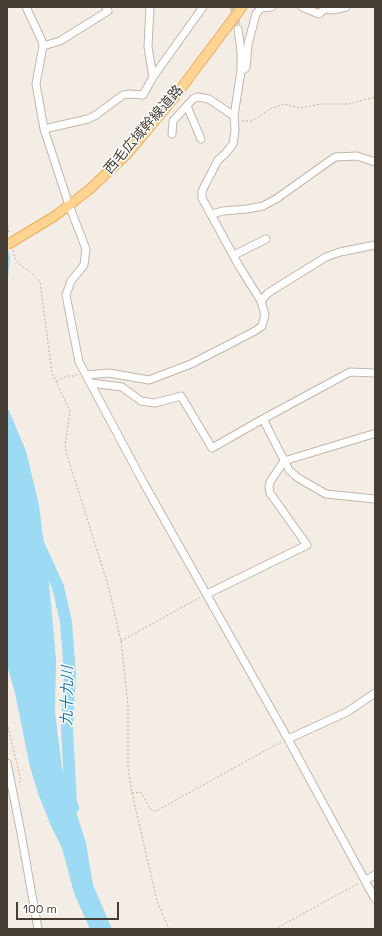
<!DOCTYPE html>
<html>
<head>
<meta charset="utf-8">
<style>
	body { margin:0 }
	#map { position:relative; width:382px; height:936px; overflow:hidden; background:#f3ede5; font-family:"Space Grotesk",sans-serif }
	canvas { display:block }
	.frame { position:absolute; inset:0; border:8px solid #463d34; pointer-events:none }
	.scale { position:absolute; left:16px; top:902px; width:103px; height:18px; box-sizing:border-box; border:2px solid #463d34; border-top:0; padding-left:5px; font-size:12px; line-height:14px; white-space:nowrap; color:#463d34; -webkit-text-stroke:3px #fff; paint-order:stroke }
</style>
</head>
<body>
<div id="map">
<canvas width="382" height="936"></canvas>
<div class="frame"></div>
<div class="scale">100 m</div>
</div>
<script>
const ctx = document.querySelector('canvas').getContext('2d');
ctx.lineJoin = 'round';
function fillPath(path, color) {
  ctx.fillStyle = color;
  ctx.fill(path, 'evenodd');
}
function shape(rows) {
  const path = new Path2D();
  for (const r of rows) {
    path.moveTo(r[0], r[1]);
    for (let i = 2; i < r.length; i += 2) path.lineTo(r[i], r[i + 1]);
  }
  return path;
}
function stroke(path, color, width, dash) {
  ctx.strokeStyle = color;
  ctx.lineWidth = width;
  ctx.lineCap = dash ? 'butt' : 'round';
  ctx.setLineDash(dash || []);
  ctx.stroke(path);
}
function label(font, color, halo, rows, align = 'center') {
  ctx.font = font + ' "Space Grotesk","Noto Sans JP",sans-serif';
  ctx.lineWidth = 3;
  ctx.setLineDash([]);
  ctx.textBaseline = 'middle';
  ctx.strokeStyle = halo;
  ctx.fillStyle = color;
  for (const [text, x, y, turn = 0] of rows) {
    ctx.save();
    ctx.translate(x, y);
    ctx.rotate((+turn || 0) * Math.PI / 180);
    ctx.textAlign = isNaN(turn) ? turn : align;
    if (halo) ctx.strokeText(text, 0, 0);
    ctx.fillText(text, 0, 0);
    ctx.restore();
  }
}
fillPath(shape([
	[7,245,10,258,7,289],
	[7,406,26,451,39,505,50,592,56,660,55,712,62,768,86,843,93,885,112,929,90,929,74,893,62,848,51,826,39,796,30,767,15,693,7,665]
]), '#9ddbf4');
stroke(shape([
	[38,543,58,587,66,622,70,674,67,729,71,803,73,808]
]), '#9ddbf4', 12);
stroke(shape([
	[233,7,238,29]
]), '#d0cac2', 7, [7, 3.5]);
const minor = shape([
	[26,7,42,41,43,46,36,84,44,129,69,205,86,249,84,265,71,281,66,295,79,362,142,480,288,739,375,899],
	[150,7,148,47,153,77],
	[302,7,319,14,325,9,333,10,346,7],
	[43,46,60,41,108,11,106,7],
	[241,71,246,68,248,44,256,14,261,8,272,7],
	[187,106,201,139],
	[44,129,88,119,96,115,123,95,129,94,143,95,153,77,203,7],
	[172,134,173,121,193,99,197,97,209,99,234,116],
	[212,214,223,211,247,209,263,206,276,199,335,157,357,156,375,162],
	[234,255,266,239],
	[261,301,268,293,326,257,340,252,375,245],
	[86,375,109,373,149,380,191,364,255,331,262,326,265,315,261,301,239,266,202,198,202,191,218,160,225,154,233,144,235,131,234,116,241,71,241,51,238,29],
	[91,383,122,387,141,401,155,403,181,396,212,448,263,419,350,372,375,373],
	[263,419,289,470,298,478,326,494,375,499],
	[207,594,307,545,270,493,269,487,270,482,284,461,373,434,375,434],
	[288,739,347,712,375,693],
	[7,763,21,833,38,929],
	[365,880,375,875]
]);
const major = shape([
	[55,216,90,189,128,153,173,99,242,7]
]);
stroke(minor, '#c2b7aa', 9);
stroke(major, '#ebae5b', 11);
stroke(shape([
	[242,121,252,121,270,109,284,104,301,108,321,104,349,104,375,97],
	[7,222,9,233],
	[13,250,15,258,19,264,33,274,40,282,52,373,70,411,65,445,67,455,108,585,121,641,128,705,128,768,132,793,157,901,169,929],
	[57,381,67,376,74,376,77,374],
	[121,641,201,597],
	[7,723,21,780,19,783],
	[132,793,140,792,143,796,150,809,154,811,156,811,281,742],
	[275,929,359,883]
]), '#c2ae97', 1, [2, 2]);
stroke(minor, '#fff', 7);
stroke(major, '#ffd392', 9);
const majorBridge = shape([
	[7,245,55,216]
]);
stroke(majorBridge, '#ebae5b', 11, []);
stroke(majorBridge, '#ffd392', 9);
label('14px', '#463d34', '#fff', [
	["西毛広域幹線道路",144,130,-49]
]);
label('italic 15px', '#247a9f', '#fff', [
	["九十九川",68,696,-89]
]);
</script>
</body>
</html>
